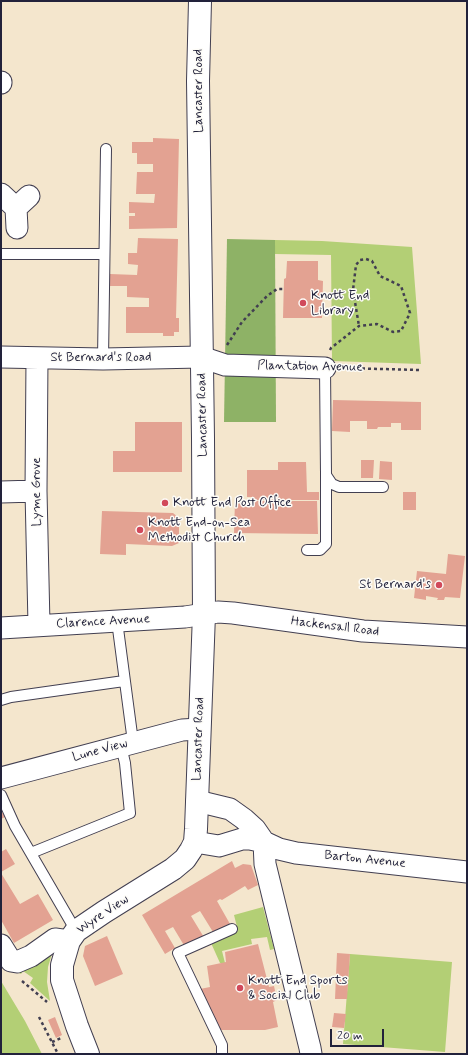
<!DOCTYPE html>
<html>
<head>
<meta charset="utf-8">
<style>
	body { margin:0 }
	#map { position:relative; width:468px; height:1055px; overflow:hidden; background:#f4e6cd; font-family:Mynerve,sans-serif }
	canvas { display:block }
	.frame { position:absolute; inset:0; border:2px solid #22223b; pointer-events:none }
	.scale { position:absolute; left:330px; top:1029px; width:54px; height:18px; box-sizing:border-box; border:2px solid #22223b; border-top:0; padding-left:5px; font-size:12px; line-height:14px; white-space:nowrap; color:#22223b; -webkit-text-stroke:3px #fdfcf7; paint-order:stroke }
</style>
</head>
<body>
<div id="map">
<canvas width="468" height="1055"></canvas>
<div class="frame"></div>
<div class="scale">20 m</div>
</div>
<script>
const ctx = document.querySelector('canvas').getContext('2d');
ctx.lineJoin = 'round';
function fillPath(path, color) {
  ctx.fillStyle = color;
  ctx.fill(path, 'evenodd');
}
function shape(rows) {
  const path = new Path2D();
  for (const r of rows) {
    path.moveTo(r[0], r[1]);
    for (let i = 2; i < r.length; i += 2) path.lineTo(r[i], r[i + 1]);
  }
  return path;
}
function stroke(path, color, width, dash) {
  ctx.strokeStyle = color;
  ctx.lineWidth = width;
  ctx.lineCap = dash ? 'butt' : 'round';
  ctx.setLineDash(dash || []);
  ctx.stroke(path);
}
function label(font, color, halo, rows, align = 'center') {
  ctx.font = font + ' Mynerve,sans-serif';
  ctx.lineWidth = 3;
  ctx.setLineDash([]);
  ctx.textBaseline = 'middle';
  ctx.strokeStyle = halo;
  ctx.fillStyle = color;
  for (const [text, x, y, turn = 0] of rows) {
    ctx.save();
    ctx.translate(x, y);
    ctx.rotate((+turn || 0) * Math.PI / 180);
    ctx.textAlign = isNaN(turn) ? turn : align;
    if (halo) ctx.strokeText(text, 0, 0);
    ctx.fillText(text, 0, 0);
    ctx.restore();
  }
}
fillPath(shape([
	[275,240,322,241,412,247,421,364,332,361,331,255,275,254],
	[263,907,274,949,270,950,267,937,251,939,252,944,222,951,225,963,220,963,211,943,238,931,234,915],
	[53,950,48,967,47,982,50,1001,30,983,33,978,23,971,21,974,17,972],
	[350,954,452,962,445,1052,343,1044],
	[1,981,25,1021,42,1054,1,1054]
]), '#b3cf75');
fillPath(shape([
	[227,239,275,240,276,422,224,422]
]), '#8eb266');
fillPath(shape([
	[153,138,179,139,177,228,129,229,129,216,135,216,135,213,129,213,129,202,154,203,155,194,136,194,137,172,153,172,153,164,137,164,137,153,132,153,132,142,153,142],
	[138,238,178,239,176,318,179,318,179,332,174,332,174,336,163,336,163,333,126,333,126,307,149,307,149,298,127,297,127,286,110,286,110,274,137,275,138,265,128,264,128,253,137,253],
	[287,261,318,261,318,280,323,281,322,318,283,318,284,279,286,278],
	[333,400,421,402,421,430,401,430,401,423,391,423,391,427,378,427,377,429,367,429,367,421,350,421,350,432,332,431],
	[135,422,182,422,182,472,113,472,113,451,135,451],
	[361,460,374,460,373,478,361,478],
	[380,461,392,462,392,480,379,479],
	[278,462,306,462,307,492,319,492,319,500,254,500,254,497,247,497,247,470,278,470],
	[403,492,416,492,416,510,403,510],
	[235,501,317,501,318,534,234,533],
	[102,511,173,513,179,518,179,543,172,546,126,544,126,555,100,554],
	[448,554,465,556,460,598,445,597,444,600,437,600,438,598,426,596,426,600,414,598,417,571,446,574],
	[1,810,5,817,1,819],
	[6,849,15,864,1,872,1,852],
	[232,861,235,868,243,864,251,865,258,885,248,890,245,886,222,900,220,899,217,901,230,924,213,932,200,911,191,916,205,939,185,947,173,927,165,931,175,948,165,954,142,915],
	[1,873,20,904,38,894,53,920,14,943,1,920],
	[107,936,123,974,95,986,83,956,85,946],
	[258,944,269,987,274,986,277,1000,273,1002,278,1027,265,1030,219,1030,200,989,210,987,207,966,226,962,225,952],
	[337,953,350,954,347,999,335,999],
	[334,1013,346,1014,344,1028,332,1027],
	[55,1017,62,1035,56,1038,48,1020]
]), '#e3a292');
const lane = shape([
	[1,254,104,254],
	[103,359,106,149],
	[325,368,326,475,332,484,339,487,383,487],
	[307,550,320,550,326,544,326,475],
	[117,621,133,742],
	[1,700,11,697,124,681],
	[1,795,15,826,76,931],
	[31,853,130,813,125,763,121,746],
	[222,1054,222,1045,178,953,232,929]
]);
const street = shape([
	[1,82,1,83],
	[1,194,16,208],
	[17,228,16,208,29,196],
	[1,357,103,359,201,357,225,365,325,368],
	[37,358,36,491,39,625],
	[1,492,36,491],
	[1,628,185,617,218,612,233,613,363,631,467,637],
	[1,778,182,730,199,729],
	[197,801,230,809,244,819,255,829,264,842],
	[195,842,219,846,242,839,250,839,264,842,279,849,296,853,467,872],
	[264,842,265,864,310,1048,311,1054],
	[1,945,11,961,17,962,31,956,55,939,69,941]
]);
const secondary = shape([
	[88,1054,77,1026,62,980,62,965,69,941,76,931,104,912,173,869,185,859,191,850,195,842,196,829,204,614,203,438,198,81,200,1]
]);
stroke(lane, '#423f51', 12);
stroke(street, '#423f51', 23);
stroke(secondary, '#423f51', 24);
stroke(shape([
	[227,345,242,322,267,296,277,289,283,289],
	[330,350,331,348,359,326,377,324,393,332,401,331,410,313,401,286,380,276,372,261,366,259,360,260,356,265,353,290,359,326],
	[344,368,419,370],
	[22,981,47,1002],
	[39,1017,58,1054],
	[52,1042,61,1038]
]), '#423f51', 2.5, [3, 3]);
stroke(lane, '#fff', 10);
stroke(street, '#fff', 21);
stroke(secondary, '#fff', 22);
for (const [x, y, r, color] of [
	[303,303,4,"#d1495b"],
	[165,503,4,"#d1495b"],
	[140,530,4,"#d1495b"],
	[439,585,4,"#d1495b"],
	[240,988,4,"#d1495b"]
]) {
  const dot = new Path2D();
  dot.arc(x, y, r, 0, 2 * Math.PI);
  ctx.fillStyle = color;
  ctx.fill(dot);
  stroke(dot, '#fdfcf7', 1.5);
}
label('13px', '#22223b', '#fdfcf7', [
	["Lancaster Road",199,91,-90],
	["St Bernard's Road",101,358],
	["Plantation Avenue",310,367,1],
	["Lancaster Road",203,415,-91],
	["Lyme Grove",37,492,-90],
	["Clarence Avenue",103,622,-3],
	["Hackensall Road",335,627,7],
	["Lancaster Road",199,739,-88],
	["Lune View",100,751,-15],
	["Barton Avenue",365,860,6],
	["Wyre View",103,915,-34]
]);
label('13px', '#22223b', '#fdfcf7', [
	["Knott End",311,296],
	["Library",311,311],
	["Knott End Post Office",173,503],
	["Knott End-on-Sea",148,523],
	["Methodist Church",148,538],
	["St Bernard's",431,585,"right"],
	["Knott End Sports",248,981],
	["& Social Club",248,996]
], 'left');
</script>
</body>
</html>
